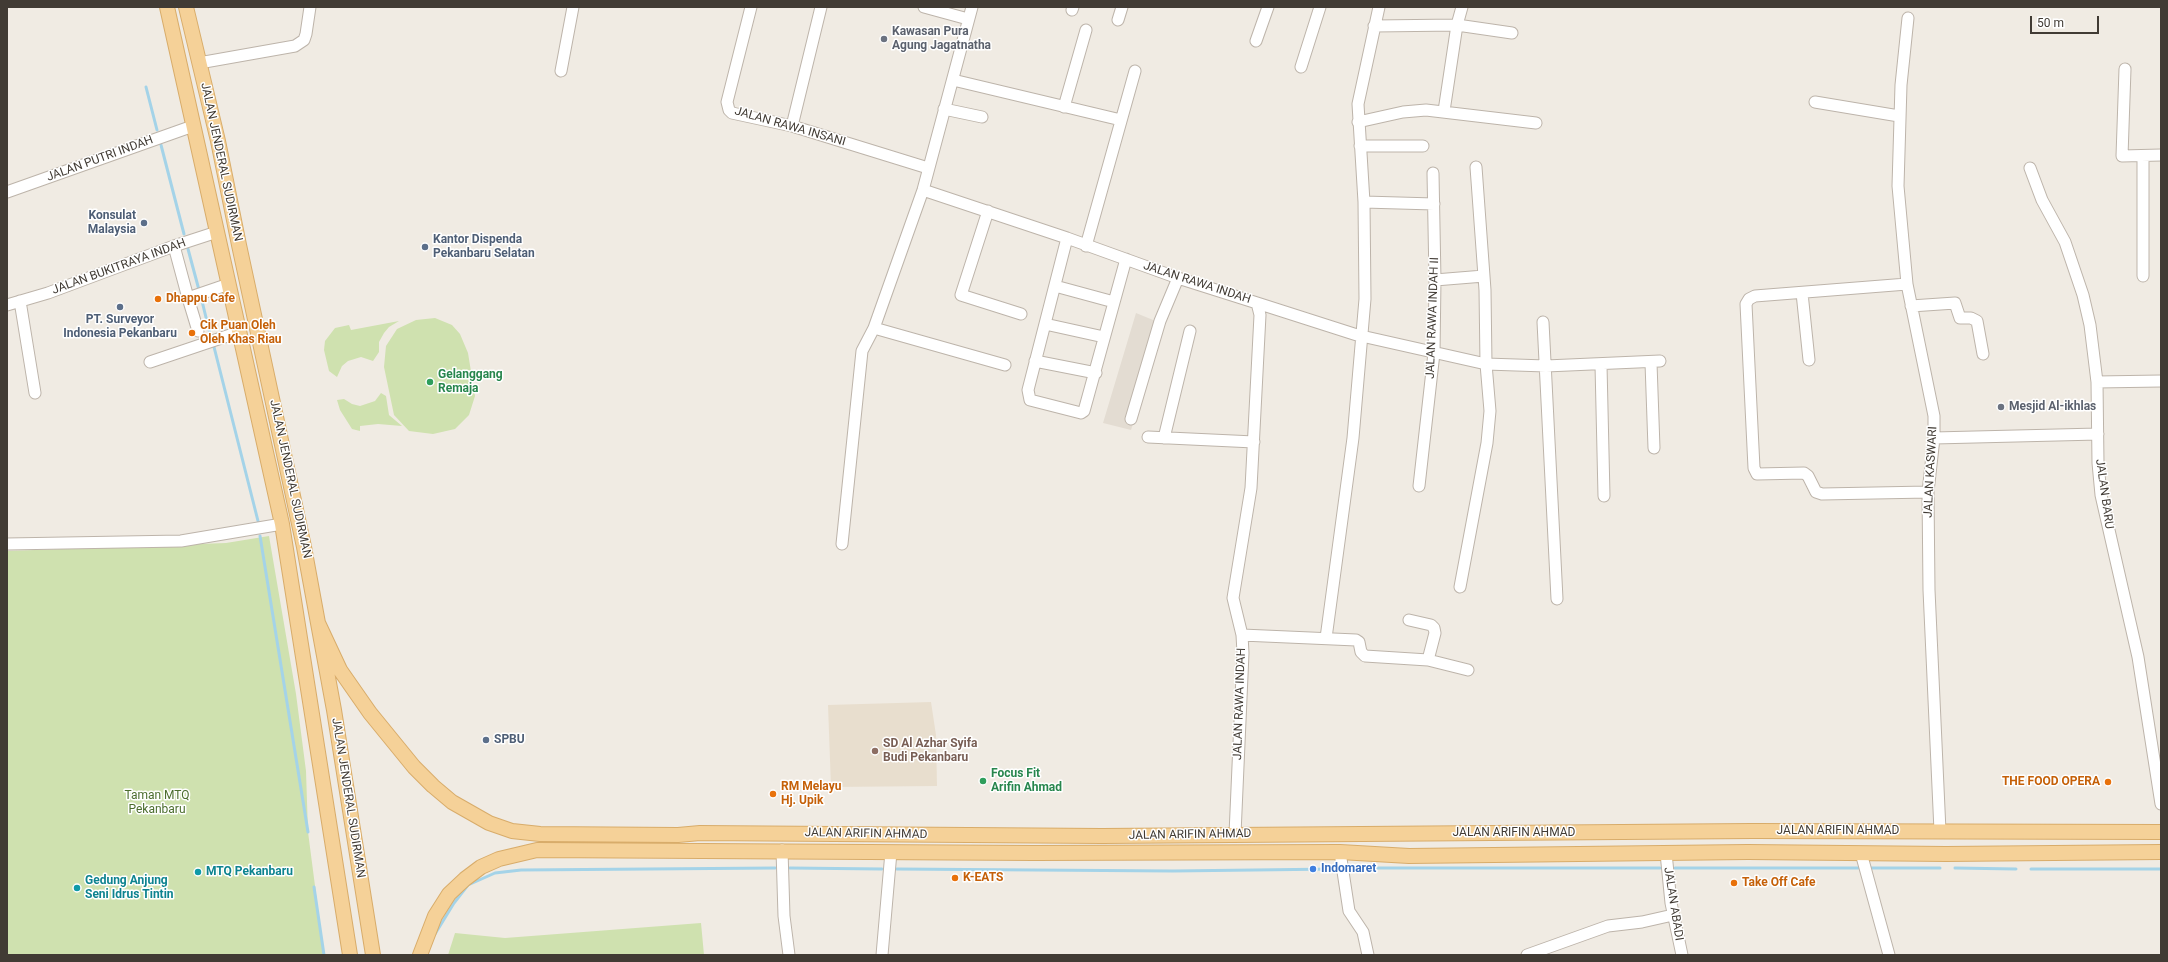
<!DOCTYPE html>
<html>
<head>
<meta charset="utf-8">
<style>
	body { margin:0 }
	#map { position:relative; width:2168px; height:962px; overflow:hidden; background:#f0ebe3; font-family:Roboto,sans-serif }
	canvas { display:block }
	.frame { position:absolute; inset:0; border:8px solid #413b34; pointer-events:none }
	.scale { position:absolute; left:2030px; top:16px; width:69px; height:18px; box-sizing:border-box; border:2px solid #413b34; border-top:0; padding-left:5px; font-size:12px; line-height:14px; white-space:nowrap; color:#413b34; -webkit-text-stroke:3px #fff; paint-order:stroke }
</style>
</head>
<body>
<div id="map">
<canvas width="2168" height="962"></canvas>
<div class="frame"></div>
<div class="scale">50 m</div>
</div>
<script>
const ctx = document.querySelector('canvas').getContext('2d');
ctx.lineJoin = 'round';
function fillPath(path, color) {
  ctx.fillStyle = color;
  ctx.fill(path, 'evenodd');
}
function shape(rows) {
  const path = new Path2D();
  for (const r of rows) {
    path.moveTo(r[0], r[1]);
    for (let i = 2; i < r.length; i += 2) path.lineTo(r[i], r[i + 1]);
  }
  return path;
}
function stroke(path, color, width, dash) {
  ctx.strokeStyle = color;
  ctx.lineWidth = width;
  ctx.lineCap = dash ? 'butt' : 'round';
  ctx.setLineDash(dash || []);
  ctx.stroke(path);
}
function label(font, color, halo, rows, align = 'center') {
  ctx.font = font + ' Roboto,sans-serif';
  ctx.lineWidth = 3;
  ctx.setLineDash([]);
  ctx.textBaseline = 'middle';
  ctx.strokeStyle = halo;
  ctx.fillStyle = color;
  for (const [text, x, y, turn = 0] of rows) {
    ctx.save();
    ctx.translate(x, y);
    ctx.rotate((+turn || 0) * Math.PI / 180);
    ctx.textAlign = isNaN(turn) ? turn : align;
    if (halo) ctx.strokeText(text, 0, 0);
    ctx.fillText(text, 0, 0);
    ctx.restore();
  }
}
fillPath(shape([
	[1167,278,1179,283,1164,325,1131,430,1103,423,1136,313,1158,322,1170,283]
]), '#e3dcd2');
fillPath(shape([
	[931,702,936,735,937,786,831,787,828,705]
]), '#e8dece');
fillPath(shape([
	[435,318,452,325,460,334,468,353,475,396,469,415,455,429,433,434,409,431,394,415,384,367,386,346,397,329,416,320],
	[399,321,389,327,384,333,379,342,379,352,373,361,361,357,348,361,342,366,337,377,329,371,324,350,325,341,335,328,349,325,351,330],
	[381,393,386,396,389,415,402,426,378,424,360,426,360,431,352,429,340,410,337,400,344,399,352,404,360,406,375,401],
	[269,536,296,694,306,771,308,832,324,955,7,955,7,551,226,543],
	[701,923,704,955,448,955,455,933,505,938]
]), '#cfe1af');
stroke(shape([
	[146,87,157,130],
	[161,145,184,234],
	[188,249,199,290],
	[202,301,211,338],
	[213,343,258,521],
	[260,536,308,832],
	[790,868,882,869],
	[1350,868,1660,868],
	[1675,868,1858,868],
	[1871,868,1940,868],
	[1955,868,2016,869],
	[897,869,1173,871,1335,869],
	[2031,869,2161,869],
	[314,887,324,955],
	[435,934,454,903,468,885,495,873,521,870,775,868]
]), '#a4d3e8', 3);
const minor = shape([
	[751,7,727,102,729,110,732,113,792,126,928,168],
	[924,7,968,19],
	[1072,10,1073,7],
	[1908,18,1901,85,1898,186,1907,284,1934,416,1934,438,1928,492,1929,590,1940,831],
	[1118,20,1122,7],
	[1374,26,1457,25,1512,33],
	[1256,41,1268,7],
	[199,63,295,46,304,40,306,34,310,7],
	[1301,67,1320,7],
	[2125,69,2122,156,2161,155],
	[561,71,573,7],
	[953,80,1121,120],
	[1815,102,1899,116],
	[1064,107,1086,30],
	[944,109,982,117],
	[1444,111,1457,25,1462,7],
	[1358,122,1403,112,1426,110,1536,123],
	[792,126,821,7],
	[1360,146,1423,146],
	[2143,156,2143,276],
	[2030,168,2042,200,2065,242,2083,295,2090,325,2097,382,2098,463,2101,495,2138,657,2161,804],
	[923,190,1067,238,1178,278,1257,303,1260,315,1251,488,1233,598,1242,635,1243,653,1235,834],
	[7,192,193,126],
	[1364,202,1434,204],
	[988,211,961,295,1021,314],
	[1067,238,1028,390,1030,400,1081,413,1084,411,1126,259],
	[174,246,188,298,229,284],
	[1086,246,1135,71],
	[1435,280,1484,276],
	[1907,284,1755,296,1749,299,1746,304,1754,468,1757,474,1804,473,1808,476,1816,492,1822,494,1928,492],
	[1055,286,1114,302],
	[1802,293,1809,360],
	[188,298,198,331],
	[20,301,35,393],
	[1257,303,1357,335,1486,364,1546,366,1660,361],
	[7,305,48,293,174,246,217,232],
	[1911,306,1955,303,1960,318,1971,318,1977,321,1983,354],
	[1543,322,1557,599],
	[1045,324,1104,337],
	[874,328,1005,365],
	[1035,361,1096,373],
	[150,362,239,332],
	[1651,363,1654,448],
	[1601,365,1604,496],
	[2097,382,2161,381],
	[1131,419,1160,321,1178,278],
	[1148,437,1254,442],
	[1164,438,1190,331],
	[1934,438,2098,434],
	[1419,486,1434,353,1435,280,1433,173],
	[7,544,181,541,282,524],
	[842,544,862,351,874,328,923,190,972,7],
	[1460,587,1487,443,1490,411,1486,364,1485,290,1476,167],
	[1409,620,1431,625,1434,628,1435,633,1428,660],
	[1242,635,1356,640,1359,642,1361,652,1365,656,1428,660,1468,670],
	[1326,638,1353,438,1365,299,1364,202,1358,104,1379,7],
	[782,850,784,916,789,955],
	[1340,852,1349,911,1363,932,1368,955],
	[1666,853,1671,903,1682,955],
	[1861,853,1889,955],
	[882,955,891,852],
	[1527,955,1608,926,1642,922,1673,915]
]);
const major = shape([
	[167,7,282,524,350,955],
	[186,7,218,141,239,245,304,547,334,710,373,955],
	[318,623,340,670,370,713,414,767,433,786,452,802,489,823,512,831,540,834,678,835,700,833,1102,836,1752,831,2161,832],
	[420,955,435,916,449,894,465,879,481,867,499,859,537,850,1034,853,1340,852,1409,856,1748,852,1946,854,2161,852]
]);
stroke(minor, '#bdb4aa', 13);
stroke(major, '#d8ac6a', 16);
stroke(minor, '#fff', 11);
stroke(major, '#f5d198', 14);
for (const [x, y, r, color] of [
	[884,39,4,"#6b7280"],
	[144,223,4,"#5c6f8a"],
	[425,247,4,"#5c6f8a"],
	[158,299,4,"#e8710a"],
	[120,307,4,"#5c6f8a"],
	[192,333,4,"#e8710a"],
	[430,382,4,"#2e9e5b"],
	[2001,407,4,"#6b7280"],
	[486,740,4,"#5c6f8a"],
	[875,751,4,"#8d6e63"],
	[983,781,4,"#2e9e5b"],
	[2108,782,4,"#e8710a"],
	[773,794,4,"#e8710a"],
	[1313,869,4,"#3f7fe0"],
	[198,872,4,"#0f9aa8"],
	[955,878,4,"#e8710a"],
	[1734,883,4,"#e8710a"],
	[77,888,4,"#0f9aa8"]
]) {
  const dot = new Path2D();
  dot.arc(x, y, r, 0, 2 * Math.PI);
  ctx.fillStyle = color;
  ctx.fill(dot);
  stroke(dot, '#fff', 1.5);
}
label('bold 12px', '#5b616d', '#fff', [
	["Kawasan Pura",892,32],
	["Agung Jagatnatha",892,46],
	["Mesjid Al-ikhlas",2009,407]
], 'left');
label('12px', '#413b34', '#fff', [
	["JALAN RAWA INSANI",790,127,16],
	["JALAN PUTRI INDAH",100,159,-20],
	["JALAN JENDERAL SUDIRMAN",221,162,78],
	["JALAN BUKITRAYA INDAH",119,267,-20],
	["JALAN RAWA INDAH",1197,283,18],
	["JALAN RAWA INDAH II",1433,318,-88],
	["JALAN KASWARI",1931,472,-87],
	["JALAN JENDERAL SUDIRMAN",290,479,78],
	["JALAN BARU",2104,494,82],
	["JALAN RAWA INDAH",1240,704,-88],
	["JALAN JENDERAL SUDIRMAN",348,798,81],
	["JALAN ARIFIN AHMAD",1838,831],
	["JALAN ARIFIN AHMAD",1514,833],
	["JALAN ARIFIN AHMAD",866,834,1],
	["JALAN ARIFIN AHMAD",1190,835,-1],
	["JALAN ABADI",1673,904,81]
]);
label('bold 12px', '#4e5e75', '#fff', [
	["Konsulat",136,216,"right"],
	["Malaysia",136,230,"right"],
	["Kantor Dispenda",433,240],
	["Pekanbaru Selatan",433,254],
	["PT. Surveyor",120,320,"center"],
	["Indonesia Pekanbaru",120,334,"center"],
	["SPBU",494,740]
], 'left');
label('bold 12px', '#c56008', '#fff', [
	["Dhappu Cafe",166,299],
	["Cik Puan Oleh",200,326],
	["Oleh Khas Riau",200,340],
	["THE FOOD OPERA",2100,782,"right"],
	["RM Melayu",781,787],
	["Hj. Upik",781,801],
	["K-EATS",963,878],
	["Take Off Cafe",1742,883]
], 'left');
label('bold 12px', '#27864d', '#fff', [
	["Gelanggang",438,375],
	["Remaja",438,389],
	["Focus Fit",991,774],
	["Arifin Ahmad",991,788]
], 'left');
label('bold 12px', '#785e54', '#fff', [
	["SD Al Azhar Syifa",883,744],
	["Budi Pekanbaru",883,758]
], 'left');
label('12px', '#4b6d2d', '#fff', [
	["Taman MTQ",157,796],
	["Pekanbaru",157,810]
]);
label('bold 12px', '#366cbe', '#fff', [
	["Indomaret",1321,869]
], 'left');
label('bold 12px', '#0d838f', '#fff', [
	["MTQ Pekanbaru",206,872],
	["Gedung Anjung",85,881],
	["Seni Idrus Tintin",85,895]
], 'left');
</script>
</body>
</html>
